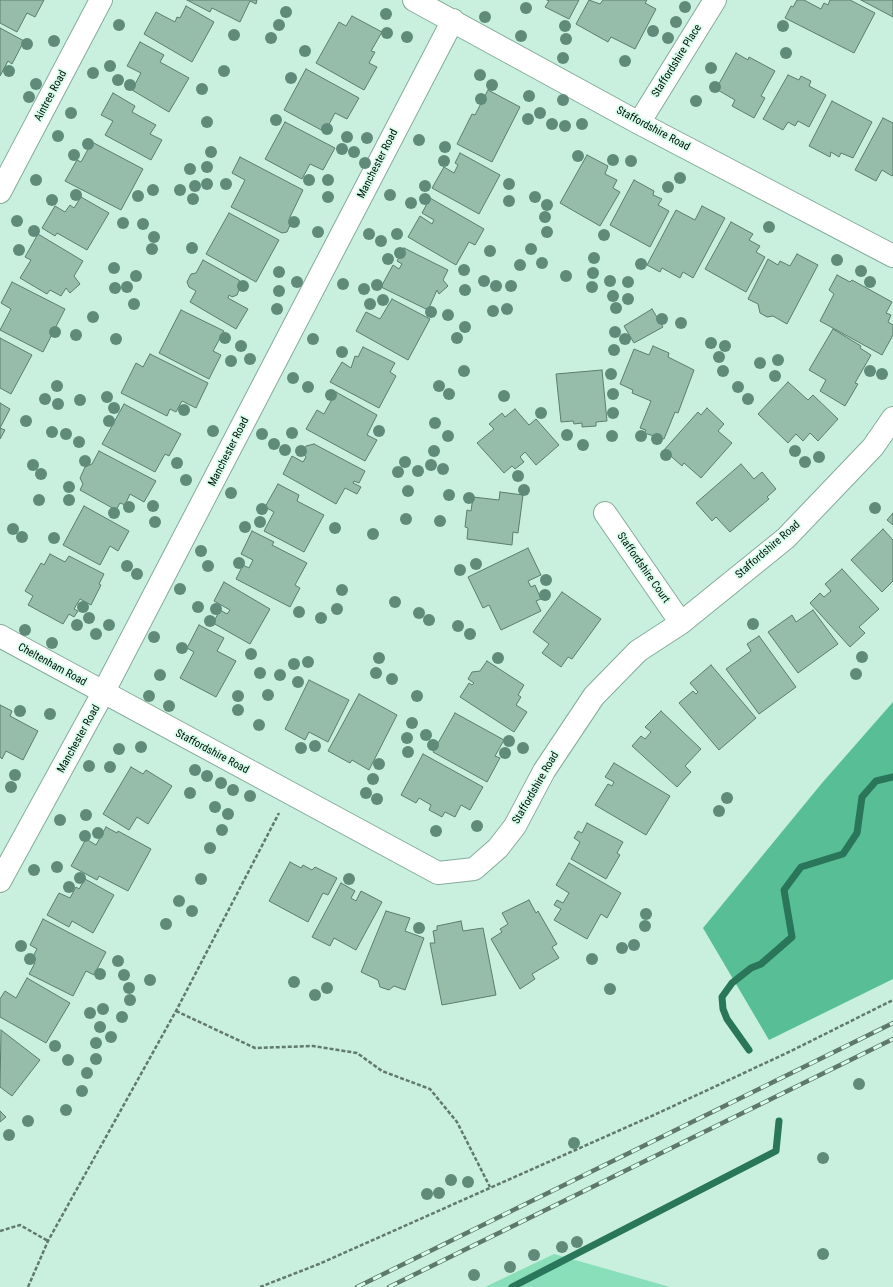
<!DOCTYPE html>
<html>
<head>
<meta charset="utf-8">
<style>
	body { margin:0 }
	canvas { display:block; background:#c9f0de }
</style>
</head>
<body>
<canvas width="893" height="1287"></canvas>
<script>
const ctx = document.querySelector('canvas').getContext('2d');
ctx.lineJoin = 'round';
function fillPath(path, color) {
  ctx.fillStyle = color;
  ctx.fill(path, 'evenodd');
}
function shape(rows) {
  const path = new Path2D();
  for (const r of rows) {
    path.moveTo(r[0], r[1]);
    for (let i = 2; i < r.length; i += 2) path.lineTo(r[i], r[i + 1]);
  }
  return path;
}
function stroke(path, color, width, dash) {
  ctx.strokeStyle = color;
  ctx.lineWidth = width;
  ctx.lineCap = dash ? 'butt' : 'round';
  ctx.setLineDash(dash || []);
  ctx.stroke(path);
}
function label(font, color, halo, rows, align = 'center') {
  ctx.font = font + ' "Roboto Condensed",sans-serif';
  ctx.lineWidth = 3.5;
  ctx.setLineDash([]);
  ctx.textBaseline = 'middle';
  ctx.strokeStyle = halo;
  ctx.fillStyle = color;
  for (const [text, x, y, turn = 0] of rows) {
    ctx.save();
    ctx.translate(x, y);
    ctx.rotate((+turn || 0) * Math.PI / 180);
    ctx.textAlign = isNaN(turn) ? turn : align;
    if (halo) ctx.strokeText(text, 0, 0);
    ctx.fillText(text, 0, 0);
    ctx.restore();
  }
}
fillPath(shape([
	[554,1254,670,1287,485,1287]
]), '#88dfba');
fillPath(shape([
	[893,702,893,979,769,1040,703,928,822,783]
]), '#58be96');
stroke(shape([
	[749,1050,727,1019,723,1009,722,997,732,983,751,968,761,964,792,937,784,890,801,867,843,854,857,833,862,797,876,781,893,777],
	[512,1287,776,1151,779,1121]
]), '#29765a', 7);
const building = shape([
	[0,0,44,0,35,17,27,13,17,32,0,23,0,0],
	[187,0,257,0,256,4,250,1,240,22,212,8,210,12,187,0],
	[547,0,579,0,569,19,545,7,549,1,547,0],
	[589,0,600,4,603,0,647,0,645,3,656,9,635,49,611,37,608,42,576,24,589,0],
	[797,0,804,0,821,9,824,3,828,5,830,0,850,0,875,13,854,53,785,18,791,6,793,7,797,0],
	[861,0,893,0,893,17,861,0],
	[186,6,214,22,192,62,144,34,156,12,175,22,177,17,180,18,186,6],
	[352,16,382,32,371,51,375,52,369,63,377,67,364,90,316,63,339,22,346,26,352,16],
	[0,28,24,41,12,64,8,61,0,76,0,28],
	[140,42,164,55,160,62,189,78,169,112,132,90,141,73,127,66,140,42],
	[736,53,748,60,749,57,775,71,761,96,765,98,754,118,732,106,735,100,716,89,736,53],
	[306,69,359,98,347,119,335,113,325,132,284,110,306,69],
	[788,75,799,80,801,76,811,81,809,86,826,95,809,127,798,121,795,126,788,122,783,130,763,119,788,75],
	[488,90,520,107,492,162,457,144,472,114,475,115,488,90],
	[113,93,135,106,132,112,156,125,150,134,162,140,151,160,105,135,113,121,101,115,113,93],
	[832,101,872,122,853,158,841,153,839,157,831,152,830,157,809,146,832,101],
	[883,118,893,123,893,174,892,176,882,170,876,181,855,170,883,118],
	[285,122,335,148,323,170,310,164,302,179,265,159,285,122],
	[92,142,143,169,121,210,65,181,77,160,81,162,92,142],
	[460,153,500,175,479,214,432,188,444,167,454,173,458,165,455,163,460,153],
	[587,155,608,166,605,174,617,180,613,188,620,192,600,226,560,203,587,155],
	[240,157,303,190,290,217,292,221,287,232,282,233,231,207,245,180,232,173,240,157],
	[634,180,654,191,653,195,662,199,658,205,669,211,650,247,610,225,634,180],
	[81,197,109,213,87,250,57,233,55,236,42,228,55,206,65,212,70,205,74,208,81,197],
	[430,198,484,229,475,245,469,242,456,265,408,237,420,216,432,224,434,220,422,213,430,198],
	[702,206,725,218,693,278,683,272,680,278,662,268,660,272,647,265,676,210,695,220,702,206],
	[229,213,279,240,256,282,206,254,229,213],
	[731,222,753,234,749,240,760,246,756,252,765,257,746,292,705,269,731,222],
	[38,234,83,261,74,276,80,284,70,293,66,288,61,296,50,290,47,294,20,278,31,260,25,257,38,234],
	[404,248,448,270,443,280,448,286,439,294,437,290,428,310,381,287,393,265,399,269,402,264,397,261,404,248],
	[797,254,818,265,787,324,773,316,767,317,760,313,758,304,748,299,768,259,778,265,780,261,790,266,797,254],
	[203,260,239,280,241,285,237,295,232,297,229,295,228,298,248,309,236,329,190,302,196,291,189,287,187,282,191,274,196,273,203,260],
	[837,275,850,282,852,280,892,302,886,313,891,315,888,322,893,325,893,335,882,355,820,321,834,294,829,290,837,275],
	[12,282,65,309,43,352,0,330,11,309,1,303,12,282],
	[392,299,430,319,408,360,356,331,366,312,380,319,392,299],
	[652,309,663,327,634,343,624,326,652,309],
	[181,310,224,331,213,351,221,355,209,379,159,353,181,310],
	[833,329,861,346,860,348,871,355,855,383,858,384,845,406,820,391,826,380,809,370,833,329],
	[0,338,32,355,11,394,0,388,0,338],
	[653,346,669,353,668,357,694,370,678,413,675,412,664,439,644,433,646,430,640,428,651,401,632,393,633,390,620,384,634,349,649,355,653,346],
	[363,347,395,363,390,372,396,376,379,408,330,382,342,362,351,368,355,356,358,357,363,347],
	[150,354,208,383,196,408,182,401,176,412,170,409,167,416,121,393,136,363,143,367,150,354],
	[602,370,607,421,596,422,596,426,582,427,582,423,574,424,573,421,561,422,556,374,602,370],
	[788,382,808,400,813,395,838,419,818,441,810,433,803,441,796,434,788,443,758,414,788,382],
	[336,392,377,415,367,435,377,440,365,461,306,429,317,410,324,414,336,392],
	[0,403,10,409,0,428,0,403],
	[124,404,181,434,169,456,165,454,155,472,102,444,124,404],
	[707,408,724,424,718,431,732,443,701,478,684,463,682,466,664,450,698,412,701,415,707,408],
	[515,409,529,425,536,419,559,445,536,465,525,452,520,457,524,462,515,469,512,466,504,473,477,443,494,429,489,424,502,413,505,417,515,409],
	[0,428,5,430,0,439,0,428],
	[314,444,365,471,359,483,354,481,353,483,361,487,357,494,345,488,336,504,283,474,292,456,303,462,306,457,303,452,306,446,314,444],
	[99,451,156,481,144,502,130,494,125,505,120,503,116,510,80,490,83,484,80,478,85,467,92,464,99,451],
	[741,464,754,479,762,472,776,489,767,497,769,499,730,532,716,517,712,521,696,503,741,464],
	[278,484,299,495,297,501,324,515,304,552,264,531,274,512,265,507,278,484],
	[500,492,523,495,518,533,513,532,512,545,467,539,468,528,465,527,467,510,471,511,473,497,499,500,500,492],
	[84,506,129,531,118,551,110,546,100,565,63,545,84,506],
	[893,513,893,525,887,520,893,513],
	[883,529,893,540,893,581,882,592,851,560,883,529],
	[252,531,274,542,272,545,307,563,295,585,300,588,290,607,236,579,243,565,249,568,253,560,241,554,252,531],
	[528,548,541,575,528,581,531,587,535,585,541,599,536,601,541,611,501,630,489,605,483,608,468,577,528,548],
	[50,554,65,562,69,556,104,574,99,584,101,585,91,605,80,599,74,609,78,611,74,617,69,614,63,624,28,605,33,596,25,591,41,563,44,565,50,554],
	[842,569,879,609,859,627,865,633,850,647,810,603,820,593,824,597,831,591,825,584,842,569],
	[224,582,270,609,250,644,213,623,220,610,227,614,230,610,214,601,224,582],
	[562,592,601,619,572,659,568,657,561,667,542,653,549,644,533,632,562,592],
	[813,610,838,644,798,673,768,632,792,615,796,622,813,610],
	[199,625,224,638,217,651,236,661,216,697,180,678,194,652,187,648,199,625],
	[759,636,796,687,759,714,726,669,751,651,747,644,759,636],
	[487,661,524,685,518,695,521,697,516,705,527,712,514,732,460,697,469,683,472,685,474,683,468,679,472,672,480,671,487,661],
	[711,665,756,718,719,750,679,703,693,691,696,694,698,692,690,683,711,665],
	[309,680,349,700,328,742,309,732,305,740,285,729,309,680],
	[359,694,397,715,369,770,352,760,350,763,328,751,359,694],
	[0,705,12,711,10,716,38,731,23,760,6,751,2,759,0,757,0,705],
	[661,711,701,749,685,766,691,772,677,787,632,746,641,736,645,739,651,732,645,727,661,711],
	[455,713,504,740,495,756,500,758,487,782,433,752,455,713],
	[423,754,483,787,470,810,461,805,455,817,445,812,442,817,429,810,431,805,419,798,416,803,401,795,423,754],
	[614,763,670,796,646,835,595,805,608,784,612,786,614,782,605,777,614,763],
	[131,767,143,774,146,770,172,786,148,824,137,817,129,830,103,814,131,767],
	[587,823,623,842,617,853,620,855,606,879,571,859,580,842,574,838,578,831,582,833,587,823],
	[106,827,117,833,118,831,151,849,128,891,99,876,97,880,71,866,86,839,96,845,106,827],
	[290,862,301,868,303,865,312,870,315,867,337,878,328,895,323,893,308,922,269,901,290,862],
	[569,863,621,893,607,918,601,914,587,939,554,920,561,909,554,905,557,900,563,903,569,893,556,885,569,863],
	[85,879,114,895,93,933,72,921,69,927,47,915,59,893,70,898,76,887,79,889,85,879],
	[341,883,355,891,351,898,356,901,361,891,382,902,356,950,334,938,330,946,312,937,341,883],
	[529,900,536,913,538,911,557,944,552,947,559,958,532,974,535,979,520,989,491,939,502,932,500,929,508,924,502,913,529,900],
	[386,911,410,918,405,931,424,938,405,990,394,986,389,990,380,987,378,980,361,972,386,911],
	[43,919,106,952,94,975,86,971,73,996,29,974,35,963,31,960,37,949,30,945,43,919],
	[461,921,463,931,483,928,496,995,442,1005,430,943,435,943,433,931,437,930,437,926,461,921],
	[27,978,70,1003,46,1043,0,1017,0,999,5,991,16,998,27,978],
	[1,1030,40,1060,12,1096,0,1087,1,1030],
	[0,1111,6,1117,0,1122,0,1111]
]);
fillPath(building, '#96bcaa');
stroke(building, '#5a7e6d', 1);
const minor = shape([
	[414,0,639,123,893,256],
	[639,123,715,0],
	[0,192,101,0],
	[605,513,681,623],
	[0,636,438,873,474,869,498,848,515,826,544,771,594,696,638,651,681,623,786,538,873,447,893,418],
	[0,881,103,693,453,20]
]);
stroke(minor, '#86ab9a', 24);
stroke(shape([
	[176,1011,255,1048,313,1046,357,1053,382,1071,430,1089,457,1122,490,1187],
	[0,1231,20,1225,48,1241],
	[28,1287,48,1241,176,1011,279,813],
	[260,1287,319,1264,654,1115,791,1051,893,1000]
]), '#617a6e', 2.5, [4, 2]);
stroke(minor, '#fff', 22);
const rail = shape([
	[357,1287,893,1023],
	[389,1287,893,1039]
]);
stroke(rail, '#5f786c', 4.5);
stroke(rail, '#d6feeb', 3, [9]);
ctx.fillStyle = '#608b7a';
for (const [x, y] of [
	[685,7],
	[526,8],
	[286,12],
	[386,14],
	[485,17],
	[676,22],
	[119,25],
	[279,25],
	[565,26],
	[783,26],
	[653,31],
	[387,33],
	[234,35],
	[521,36],
	[407,37],
	[271,38],
	[668,38],
	[566,39],
	[54,41],
	[27,44],
	[305,51],
	[786,53],
	[563,58],
	[625,61],
	[110,66],
	[711,68],
	[9,71],
	[224,71],
	[93,73],
	[480,75],
	[291,78],
	[118,80],
	[36,84],
	[130,85],
	[492,85],
	[715,87],
	[202,89],
	[529,96],
	[29,97],
	[481,99],
	[563,100],
	[696,101],
	[71,113],
	[540,113],
	[528,119],
	[276,120],
	[207,122],
	[552,124],
	[582,124],
	[565,126],
	[327,129],
	[58,136],
	[347,137],
	[367,138],
	[419,140],
	[88,144],
	[445,147],
	[342,149],
	[211,152],
	[354,152],
	[74,155],
	[578,156],
	[613,160],
	[444,161],
	[631,161],
	[365,163],
	[207,167],
	[190,169],
	[680,178],
	[36,180],
	[309,180],
	[328,180],
	[207,184],
	[226,184],
	[509,184],
	[195,186],
	[425,186],
	[668,187],
	[153,190],
	[180,190],
	[76,195],
	[390,195],
	[138,196],
	[328,197],
	[535,197],
	[193,199],
	[425,199],
	[52,200],
	[509,201],
	[411,203],
	[547,205],
	[545,217],
	[17,221],
	[294,222],
	[123,223],
	[143,224],
	[769,227],
	[34,231],
	[318,232],
	[547,232],
	[369,234],
	[397,234],
	[604,235],
	[154,237],
	[381,241],
	[192,248],
	[152,249],
	[531,249],
	[19,250],
	[490,251],
	[400,253],
	[594,258],
	[388,259],
	[837,260],
	[542,263],
	[641,264],
	[520,265],
	[114,268],
	[464,270],
	[861,271],
	[279,272],
	[593,273],
	[136,276],
	[566,276],
	[484,281],
	[610,281],
	[297,282],
	[628,282],
	[870,282],
	[343,284],
	[377,285],
	[243,286],
	[496,286],
	[511,286],
	[127,287],
	[592,287],
	[115,288],
	[364,289],
	[465,290],
	[279,291],
	[613,296],
	[628,299],
	[383,300],
	[134,304],
	[370,304],
	[616,308],
	[277,309],
	[507,309],
	[493,311],
	[431,312],
	[448,315],
	[93,317],
	[662,319],
	[681,323],
	[465,327],
	[55,332],
	[615,332],
	[76,335],
	[225,338],
	[457,338],
	[116,339],
	[313,339],
	[625,339],
	[711,343],
	[241,346],
	[725,346],
	[614,350],
	[342,352],
	[719,357],
	[250,359],
	[778,360],
	[231,361],
	[760,363],
	[464,371],
	[723,371],
	[870,371],
	[611,374],
	[882,374],
	[775,376],
	[293,378],
	[57,386],
	[439,386],
	[308,387],
	[738,387],
	[449,394],
	[613,394],
	[331,395],
	[504,396],
	[107,397],
	[45,399],
	[748,399],
	[80,400],
	[58,404],
	[114,408],
	[184,410],
	[541,413],
	[613,413],
	[26,421],
	[109,421],
	[435,423],
	[213,431],
	[379,431],
	[52,432],
	[292,433],
	[66,434],
	[262,434],
	[567,435],
	[448,436],
	[612,436],
	[641,436],
	[657,439],
	[79,442],
	[274,444],
	[583,445],
	[285,450],
	[301,451],
	[434,451],
	[795,451],
	[666,455],
	[819,457],
	[85,461],
	[405,462],
	[805,462],
	[177,463],
	[33,465],
	[431,465],
	[443,469],
	[418,471],
	[398,472],
	[41,474],
	[518,476],
	[186,480],
	[69,487],
	[524,490],
	[408,491],
	[231,493],
	[449,495],
	[469,498],
	[39,500],
	[69,500],
	[153,506],
	[129,507],
	[875,508],
	[262,509],
	[114,513],
	[406,519],
	[440,521],
	[155,522],
	[260,522],
	[245,527],
	[335,528],
	[13,529],
	[373,534],
	[22,537],
	[54,538],
	[201,551],
	[239,563],
	[476,564],
	[127,566],
	[208,566],
	[460,570],
	[137,574],
	[546,580],
	[180,589],
	[342,590],
	[545,595],
	[395,602],
	[83,607],
	[198,607],
	[216,609],
	[337,609],
	[299,612],
	[419,613],
	[89,618],
	[321,618],
	[429,620],
	[210,621],
	[753,624],
	[77,625],
	[109,625],
	[458,626],
	[25,630],
	[96,634],
	[470,634],
	[154,637],
	[52,643],
	[182,648],
	[251,654],
	[862,657],
	[379,658],
	[498,658],
	[308,662],
	[294,664],
	[260,673],
	[376,673],
	[856,674],
	[160,675],
	[280,675],
	[392,679],
	[298,682],
	[268,695],
	[149,696],
	[238,696],
	[417,696],
	[169,706],
	[238,710],
	[20,711],
	[50,714],
	[412,723],
	[259,725],
	[426,735],
	[407,738],
	[509,741],
	[433,745],
	[315,746],
	[141,747],
	[301,748],
	[523,748],
	[119,749],
	[408,752],
	[505,753],
	[379,764],
	[89,766],
	[110,767],
	[195,770],
	[15,775],
	[207,776],
	[373,779],
	[221,783],
	[11,787],
	[233,790],
	[190,793],
	[366,793],
	[250,796],
	[727,798],
	[377,799],
	[215,807],
	[719,811],
	[228,814],
	[86,815],
	[60,820],
	[477,826],
	[222,830],
	[436,831],
	[98,833],
	[85,836],
	[210,848],
	[57,867],
	[34,870],
	[80,878],
	[201,879],
	[349,879],
	[69,887],
	[179,901],
	[192,911],
	[646,914],
	[166,924],
	[645,926],
	[419,928],
	[634,945],
	[21,946],
	[622,948],
	[30,959],
	[592,959],
	[118,961],
	[100,974],
	[124,975],
	[150,980],
	[294,982],
	[129,988],
	[327,988],
	[610,989],
	[315,995],
	[130,1000],
	[103,1009],
	[90,1013],
	[122,1017],
	[100,1027],
	[111,1037],
	[96,1043],
	[55,1046],
	[96,1059],
	[68,1060],
	[87,1073],
	[859,1084],
	[82,1091],
	[66,1110],
	[28,1121],
	[9,1135],
	[574,1143],
	[823,1158],
	[451,1180],
	[468,1182],
	[439,1193],
	[427,1194],
	[577,1242],
	[562,1247],
	[823,1254],
	[534,1255],
	[510,1267],
	[474,1275]
]) {
  ctx.beginPath();
  ctx.arc(x, y, 6, 0, 2 * Math.PI);
  ctx.fill();
}
label('11px', '#03100a', '#d6feeb', [
	["Staffordshire Place",677,61,-58],
	["Aintree Road",51,96,-62],
	["Staffordshire Road",653,129,28],
	["Manchester Road",378,164,-63],
	["Manchester Road",229,452,-63],
	["Staffordshire Road",768,550,-41],
	["Staffordshire Court",643,568,55],
	["Cheltenham Road",52,665,29],
	["Manchester Road",79,739,-61],
	["Staffordshire Road",212,752,28],
	["Staffordshire Road",536,788,-60]
]);
</script>
</body>
</html>
